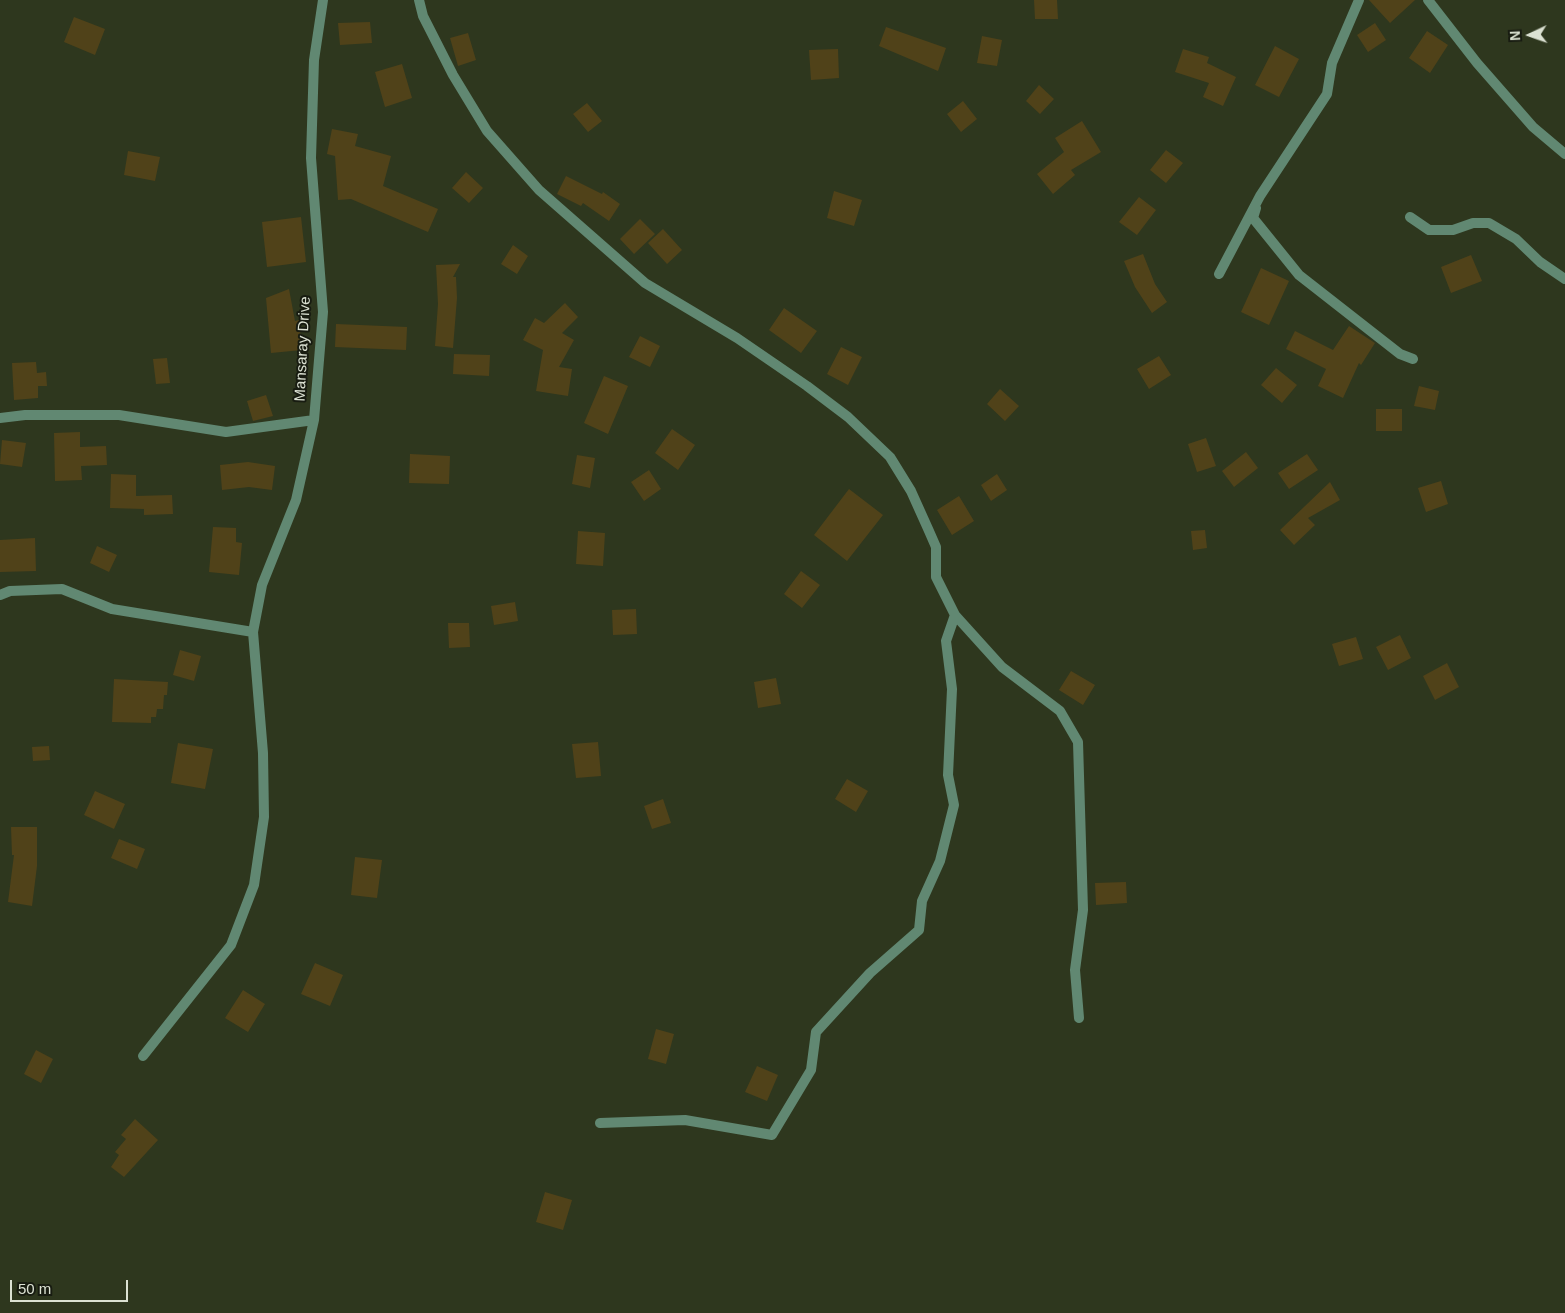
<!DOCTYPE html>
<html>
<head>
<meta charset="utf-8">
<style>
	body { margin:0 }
	#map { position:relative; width:1565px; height:1313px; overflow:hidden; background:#2e371e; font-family:Arial,sans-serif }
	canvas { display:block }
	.north { position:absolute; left:1505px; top:10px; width:50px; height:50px; -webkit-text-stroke:4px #181c11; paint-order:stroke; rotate:267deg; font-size:14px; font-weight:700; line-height:20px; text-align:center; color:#dbe1d2 }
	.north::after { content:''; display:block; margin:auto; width:18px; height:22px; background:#dbe1d2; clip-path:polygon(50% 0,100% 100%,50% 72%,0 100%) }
	.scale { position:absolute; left:10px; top:1280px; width:118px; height:22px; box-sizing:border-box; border:2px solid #dbe1d2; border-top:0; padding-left:6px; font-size:15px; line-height:18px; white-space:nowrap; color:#dbe1d2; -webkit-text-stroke:4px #181c11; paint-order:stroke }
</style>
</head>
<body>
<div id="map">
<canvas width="1565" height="1313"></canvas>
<div class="north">N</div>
<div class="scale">50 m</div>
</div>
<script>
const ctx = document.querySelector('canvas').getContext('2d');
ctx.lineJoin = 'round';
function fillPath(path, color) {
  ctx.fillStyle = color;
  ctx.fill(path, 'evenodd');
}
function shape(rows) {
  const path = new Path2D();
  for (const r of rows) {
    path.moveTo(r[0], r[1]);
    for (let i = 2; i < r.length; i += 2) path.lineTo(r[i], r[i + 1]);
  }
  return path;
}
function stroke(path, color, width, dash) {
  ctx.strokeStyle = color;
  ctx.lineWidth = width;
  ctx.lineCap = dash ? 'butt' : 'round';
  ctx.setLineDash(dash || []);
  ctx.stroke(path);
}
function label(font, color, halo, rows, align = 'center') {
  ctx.font = font + ' Arial,sans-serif';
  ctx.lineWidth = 4;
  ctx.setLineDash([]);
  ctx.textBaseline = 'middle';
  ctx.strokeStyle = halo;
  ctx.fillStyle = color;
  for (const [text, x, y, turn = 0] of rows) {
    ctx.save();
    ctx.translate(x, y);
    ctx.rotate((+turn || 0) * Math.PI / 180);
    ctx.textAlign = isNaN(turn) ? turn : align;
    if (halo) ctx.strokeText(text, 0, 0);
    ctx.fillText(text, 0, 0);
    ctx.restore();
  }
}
fillPath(shape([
	[1034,0,1057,0,1058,19,1035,19],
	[1369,0,1415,0,1390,23],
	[74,17,105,29,95,55,64,42],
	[370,22,372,43,340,45,338,23],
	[1375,23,1386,40,1368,52,1357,35],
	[886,27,946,48,938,71,879,46],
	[1427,31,1448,45,1430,73,1409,58],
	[468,33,476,60,458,66,450,38],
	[982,36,1002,40,997,66,977,63],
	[1275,46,1299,59,1279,97,1255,85],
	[838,49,839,78,811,80,809,50],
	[1183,49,1209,57,1207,63,1236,77,1223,106,1203,97,1209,83,1175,72],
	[402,64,412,98,385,107,375,72],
	[1039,85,1054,99,1040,114,1026,101],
	[963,101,977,119,961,132,947,114],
	[587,103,602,121,588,132,573,114],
	[1082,121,1101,152,1071,170,1075,175,1053,194,1037,174,1064,152,1055,138],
	[332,129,358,134,355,146,391,156,383,186,438,209,428,232,351,199,338,200,335,156,327,154],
	[1166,150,1183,163,1166,183,1150,170],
	[128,151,160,157,155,181,124,175],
	[466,172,483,188,469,203,452,188],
	[566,176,602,194,603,192,620,204,609,221,583,203,581,206,557,194],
	[834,191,862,200,854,226,827,218],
	[1139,197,1156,210,1137,235,1119,222],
	[301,217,306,262,267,267,262,222],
	[640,219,655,234,634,254,620,239],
	[663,229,682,250,667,264,648,243],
	[513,245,528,256,517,274,501,264],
	[1143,254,1155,284,1167,302,1152,313,1135,287,1124,261],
	[1471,255,1482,281,1451,293,1441,267],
	[460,264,453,277,456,277,457,298,453,348,435,346,438,304,436,265],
	[1261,268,1289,281,1269,325,1241,312],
	[289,289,295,321,299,320,302,350,271,353,266,298],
	[565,303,578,317,562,333,574,340,559,367,572,369,568,396,536,391,543,350,523,340,535,318,544,323],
	[784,308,817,331,801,353,769,330],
	[336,324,407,327,406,350,335,347],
	[1349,326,1375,343,1361,365,1359,363,1343,398,1318,386,1326,369,1286,349,1295,331,1333,350],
	[640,336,660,346,650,367,629,357],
	[841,347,862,357,848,385,827,374],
	[454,354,490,355,489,376,453,374],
	[1159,356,1171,375,1149,389,1137,369],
	[167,358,170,383,156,384,153,359],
	[36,362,37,373,46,372,47,386,38,386,38,398,14,400,12,363],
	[1276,368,1297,385,1282,403,1261,385],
	[604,376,628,386,608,434,584,423],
	[1419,386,1439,391,1435,410,1414,406],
	[1000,389,1019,406,1005,421,987,404],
	[266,395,273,416,253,421,247,401],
	[1376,409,1402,409,1402,431,1376,431],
	[672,429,695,445,678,470,655,453],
	[80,432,80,447,106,446,107,465,81,466,82,480,55,481,54,433],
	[1206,438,1216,466,1197,472,1188,444],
	[2,440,26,443,22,467,0,464],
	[1246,452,1258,468,1234,487,1222,471],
	[410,454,450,456,449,484,409,483],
	[1307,454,1318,470,1289,489,1278,473],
	[577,455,595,458,590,488,572,484],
	[248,462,275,466,272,490,249,487,222,490,220,465],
	[649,470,661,489,644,501,631,482],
	[111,474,136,475,136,496,172,495,173,514,144,515,144,509,110,508],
	[997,474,1007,490,991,501,981,485],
	[1441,481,1448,504,1426,512,1418,488],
	[1330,482,1340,500,1308,518,1315,525,1294,545,1280,530],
	[849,489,883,515,847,561,814,535],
	[959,496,974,521,952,535,937,510],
	[213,527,236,528,236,542,242,543,239,575,209,572],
	[1205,530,1207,548,1193,550,1191,531],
	[578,531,605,533,603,566,576,564],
	[35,538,36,571,0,572,0,540],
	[97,546,117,555,109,572,90,563],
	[801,571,820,585,802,608,784,594],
	[515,602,518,621,494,625,491,606],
	[636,609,637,634,613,635,612,610],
	[448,623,469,623,470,647,449,648],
	[1400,635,1411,658,1388,670,1376,647],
	[1356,637,1363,659,1339,666,1332,644],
	[180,650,201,656,194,681,173,675],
	[1447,663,1459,687,1435,700,1423,676],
	[1071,671,1095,685,1083,705,1059,690],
	[776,678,781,704,758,708,754,682],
	[114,679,168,682,167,695,164,695,163,709,157,709,156,717,151,717,151,723,112,722],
	[598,742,601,776,576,778,572,744],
	[178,743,213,749,205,789,171,783],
	[49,746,50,760,33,761,32,747],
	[847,779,868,791,856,812,835,799],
	[95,791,125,804,114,829,84,815],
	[663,799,671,823,652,829,644,806],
	[11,827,37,827,37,866,32,906,8,902,14,855,12,855],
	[119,839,145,849,137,869,111,858],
	[355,857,382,860,377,898,351,895],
	[1126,882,1127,903,1096,905,1095,883],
	[315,963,343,975,330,1006,301,994],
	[243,990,265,1004,248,1032,225,1018],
	[656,1029,674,1034,666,1064,648,1059],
	[36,1050,53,1059,41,1083,24,1074],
	[757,1066,778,1075,767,1101,745,1092],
	[135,1119,158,1140,124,1177,111,1167,119,1155,115,1152,126,1139,121,1135],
	[545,1192,572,1200,563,1230,536,1222]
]), '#504219');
stroke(shape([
	[419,0,423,16,453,75,487,131,539,190,645,283,737,338,807,386,848,417,890,457,911,491,929,531,936,547,936,577,955,615,946,641,952,689,948,775,954,805,940,861,922,901,919,930,870,973,816,1032,811,1070,772,1135,685,1120,600,1123],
	[1428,0,1477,63,1533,127,1565,154],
	[1256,208,1253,218,1299,275,1400,354,1413,359],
	[1410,217,1429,230,1453,230,1473,223,1489,223,1516,239,1540,262,1565,279],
	[1219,274,1260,196,1327,94,1332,63,1359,0],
	[0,418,25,415,119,415,226,432,314,420],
	[0,595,10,591,62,589,112,609,253,632],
	[955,615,1002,667,1060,711,1078,742,1083,910,1075,970,1079,1018],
	[143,1056,231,945,254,885,264,817,263,753,253,632,262,585,296,500,314,420,323,312,311,158,314,60,323,0]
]), '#618872', 10);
label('15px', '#dbe1d2', '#181c11', [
	["Mansaray Drive",303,349,-87]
]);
</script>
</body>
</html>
